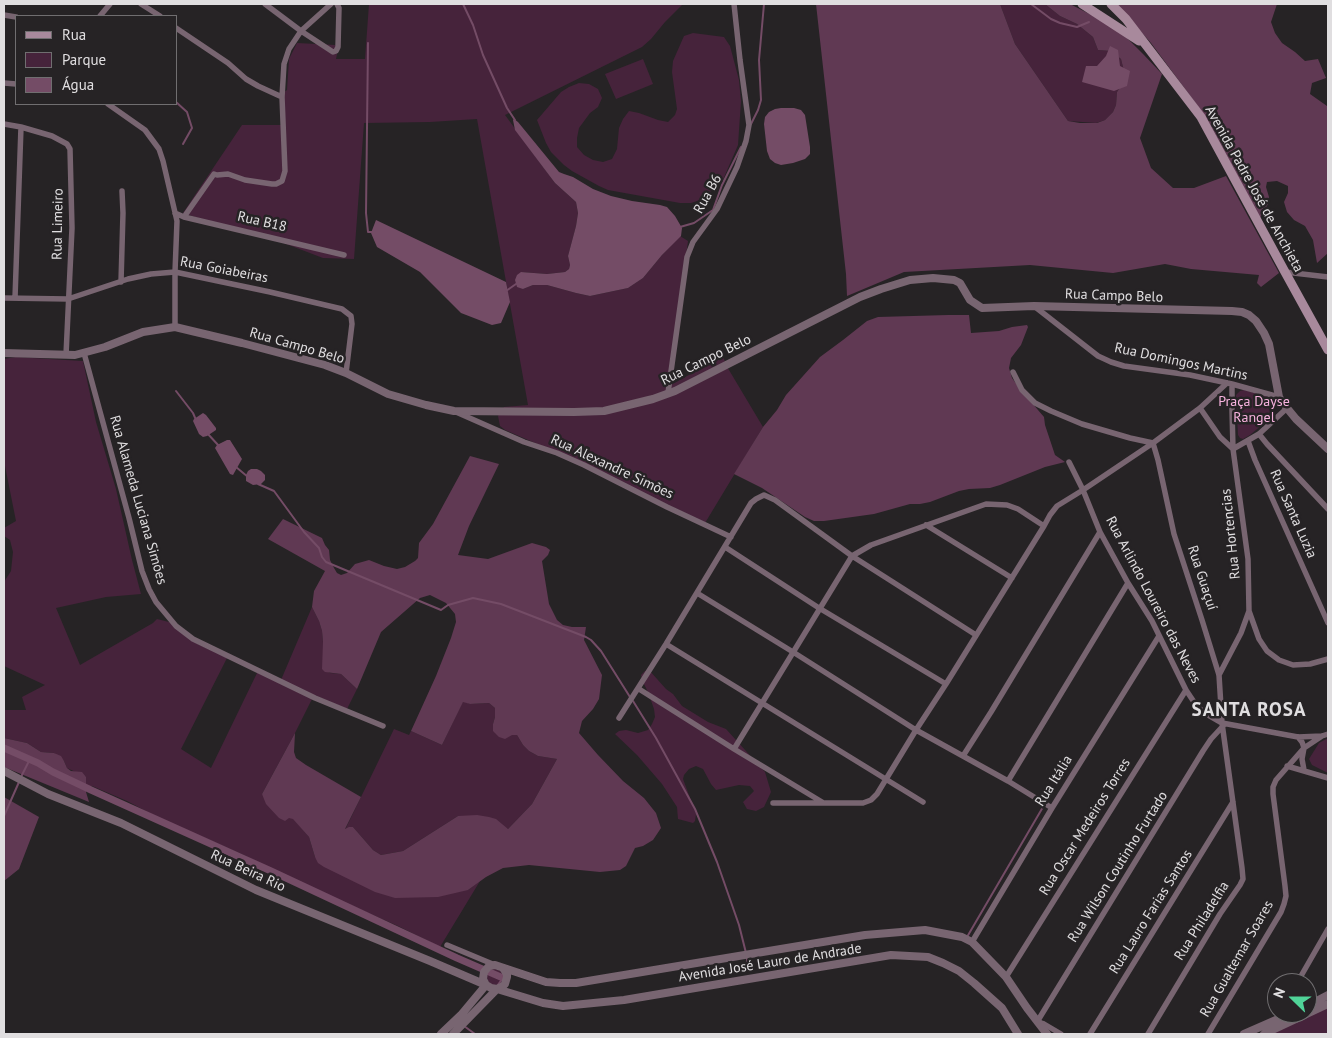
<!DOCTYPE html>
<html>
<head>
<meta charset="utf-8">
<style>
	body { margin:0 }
	#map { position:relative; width:1332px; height:1038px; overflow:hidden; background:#262325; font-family:"PT Sans",sans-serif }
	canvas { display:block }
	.frame { position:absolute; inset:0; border:5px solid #e0dee0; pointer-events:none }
	.legend { position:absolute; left:15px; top:15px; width:162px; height:90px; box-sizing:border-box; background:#262325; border:1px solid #706e70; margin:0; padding:6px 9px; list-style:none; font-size:15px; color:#e0dee0 }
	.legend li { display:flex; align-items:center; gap:10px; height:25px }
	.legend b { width:25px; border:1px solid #706e70 }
	.north { position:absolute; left:1267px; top:973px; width:50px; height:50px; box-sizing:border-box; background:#262325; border:1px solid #706e70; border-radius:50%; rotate:292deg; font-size:14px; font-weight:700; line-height:20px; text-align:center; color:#e0dee0 }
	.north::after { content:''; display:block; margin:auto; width:18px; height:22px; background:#50d398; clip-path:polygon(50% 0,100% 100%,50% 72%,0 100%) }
</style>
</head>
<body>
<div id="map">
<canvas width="1332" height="1038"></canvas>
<div class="frame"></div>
<ul class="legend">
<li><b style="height:6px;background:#a8899c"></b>Rua</li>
<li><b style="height:14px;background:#46233b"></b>Parque</li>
<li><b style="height:14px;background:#744c66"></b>Água</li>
</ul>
<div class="north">N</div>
</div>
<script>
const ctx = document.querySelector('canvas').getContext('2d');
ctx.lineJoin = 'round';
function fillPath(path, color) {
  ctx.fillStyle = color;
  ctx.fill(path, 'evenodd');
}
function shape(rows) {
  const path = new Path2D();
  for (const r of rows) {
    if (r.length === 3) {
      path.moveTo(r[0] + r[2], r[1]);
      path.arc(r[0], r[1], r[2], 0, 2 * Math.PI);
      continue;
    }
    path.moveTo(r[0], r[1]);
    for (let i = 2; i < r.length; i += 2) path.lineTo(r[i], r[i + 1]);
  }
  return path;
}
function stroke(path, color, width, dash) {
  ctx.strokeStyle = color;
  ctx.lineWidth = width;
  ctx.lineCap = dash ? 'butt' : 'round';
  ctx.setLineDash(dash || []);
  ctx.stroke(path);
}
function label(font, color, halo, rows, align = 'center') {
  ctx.font = font + ' "PT Sans",sans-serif';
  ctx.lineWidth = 5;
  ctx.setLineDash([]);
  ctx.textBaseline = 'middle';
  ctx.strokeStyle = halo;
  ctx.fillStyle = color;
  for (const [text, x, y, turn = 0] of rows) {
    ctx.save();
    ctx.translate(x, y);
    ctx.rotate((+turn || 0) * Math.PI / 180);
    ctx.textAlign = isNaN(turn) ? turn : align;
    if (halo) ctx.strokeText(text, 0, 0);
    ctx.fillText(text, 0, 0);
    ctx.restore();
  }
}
fillPath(shape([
	[369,4,683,4,665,22,651,39,642,47,505,115,555,183,576,202,578,213,576,226,568,256,570,265,569,269,565,272,547,274,521,272,523,289,533,285,547,285,576,293,590,296,628,288,643,278,662,255,680,236,688,241,669,386,723,356,726,365,763,427,705,523,597,470,505,430,500,426,498,416,504,407,528,405,477,119,430,122,364,123,354,259,323,258,281,242,222,226,183,213,242,125,285,125,283,93,287,90,289,59,297,43,335,45,338,49,336,59,365,59],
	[1000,4,1045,4,1060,16,1077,24,1093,37,1098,50,1111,51,1121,59,1124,71,1121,86,1117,92,1116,105,1113,112,1105,120,1096,123,1068,121,1015,44],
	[693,33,724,37,730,46,739,80,741,101,738,145,722,182,700,200,691,203,680,203,608,190,599,186,572,171,564,165,551,152,546,143,537,120,561,92,569,87,579,83,589,84,598,89,602,98,598,107,590,113,579,128,577,138,577,147,584,155,593,160,603,162,612,159,617,149,619,128,623,119,629,111,639,113,658,120,668,122,675,115,677,109,672,72,673,61,684,36],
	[643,59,653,84,616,99,605,74],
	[16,357,83,361,96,422,116,489,132,560,141,594,106,597,56,608,80,665,153,623,157,619,173,623,196,643,227,658,181,749,211,768,258,671,281,680,312,607,319,621,322,631,323,642,323,669,330,673,341,674,357,689,347,709,314,695,295,733,262,794,289,818,293,818,309,837,315,857,468,890,480,881,440,947,398,926,291,879,244,855,161,819,127,801,92,786,88,787,89,791,86,790,86,777,67,768,64,761,54,753,41,752,27,743,4,738,4,710,26,710,22,697,45,685,4,666,4,582,11,571,13,552,10,540,4,536,4,528,16,521,4,461,4,359],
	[1244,390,1270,397,1272,401,1274,410,1270,418,1250,435,1243,439,1240,438,1238,435,1236,395,1240,391],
	[649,670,666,689,673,694,682,706,708,722,726,729,765,772,771,792,764,807,756,811,747,809,743,802,754,791,750,786,739,785,716,790,711,784,703,769,696,766,689,769,684,775,683,779,696,814,695,821,693,823,678,819,677,807,662,784,637,755,615,734,619,731,626,730,638,733,648,730,652,724,655,717,654,709,648,692,642,680,641,675,645,671],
	[463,701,470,704,489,703,495,708,495,717,493,724,512,735,517,735,523,745,529,751,538,756,557,759,532,804,508,829,458,816,403,851,381,855,373,850,353,827,345,830,394,729,409,735,411,731,442,745],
	[1328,738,1328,773,1312,765,1309,759,1319,743],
	[495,977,8],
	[1328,1007,1328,1034,1268,1034]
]), '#46233b');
fillPath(shape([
	[816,4,1000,4,1015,44,1068,121,1080,123,1097,123,1105,120,1113,112,1116,105,1117,92,1121,86,1124,71,1121,59,1111,51,1098,50,1093,37,1077,24,1060,16,1045,4,1070,4,1117,28,1144,55,1162,74,1140,138,1151,168,1173,188,1194,188,1226,176,1279,273,1261,287,1257,283,1259,275,1191,269,1165,264,1113,273,1030,265,904,272,847,296,846,274],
	[1116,4,1277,4,1271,22,1275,33,1282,43,1295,52,1305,61,1318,59,1326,78,1312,83,1310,94,1327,106,1328,111,1328,253,1317,263,1313,240,1305,226,1294,220,1287,212,1284,202,1288,193,1288,186,1277,181,1267,182,1266,187,1269,197,1268,204,1260,218,1211,126,1200,109,1151,43],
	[948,315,969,315,971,333,999,331,1012,327,1027,325,1028,327,1021,345,1011,358,1009,368,1012,378,1020,389,1044,417,1045,425,1055,455,1065,462,1045,467,1000,485,990,488,969,489,959,491,930,502,920,504,910,504,874,514,824,521,814,521,805,517,762,488,734,474,763,427,777,410,786,395,820,357,843,340,867,321,878,317],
	[470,456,499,464,469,526,458,555,488,559,532,543,546,547,550,550,548,555,542,561,549,604,557,620,563,625,572,627,586,627,584,640,602,675,599,699,593,709,582,721,579,733,598,755,623,781,644,798,656,813,661,828,653,840,643,846,635,848,626,866,620,870,600,872,529,865,503,868,486,877,468,890,438,897,395,898,375,892,324,867,318,863,315,857,309,837,293,819,289,818,285,821,279,818,266,804,262,794,295,733,294,752,296,758,306,765,361,797,345,829,349,827,353,827,373,850,381,855,403,851,458,816,477,815,489,817,496,819,508,829,532,804,557,759,538,756,529,751,523,745,517,735,512,735,505,739,499,737,493,731,493,724,495,717,495,708,489,703,470,704,463,702,442,745,411,731,436,676,451,638,456,622,455,614,446,603,430,595,420,598,381,632,357,689,341,674,325,672,322,669,323,642,322,631,319,621,312,607,314,591,325,571,268,539,283,519,322,538,325,545,329,550,330,560,334,568,337,573,341,575,347,573,355,564,369,560,384,566,397,569,405,567,415,561,418,558,419,543,433,524],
	[4,738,27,743,41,752,54,753,61,756,64,761,67,768,71,771,82,772,86,777,86,792,89,802,4,767],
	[4,797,39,817,19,869,4,881]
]), '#603953');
fillPath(shape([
	[1110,46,1118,50,1120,66,1130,71,1127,86,1114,91,1082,82,1086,66,1097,66,1106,56],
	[781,108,794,108,801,110,805,115,810,147,810,154,805,159,793,163,781,165,775,163,770,159,767,151,764,124,765,117,769,112,775,109],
	[514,119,518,122,559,172,564,174,573,177,593,189,611,196,632,201,660,205,667,207,675,216,682,228,681,236,662,255,643,278,628,288,590,296,576,293,547,285,533,285,523,289,517,287,515,280,517,275,521,272,547,274,565,272,569,269,570,265,568,256,576,226,578,213,576,202,555,183,515,130,513,120],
	[376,220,506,282,510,302,501,323,492,325,461,313,420,272,377,247,371,233],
	[203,413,206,415,216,428,216,430,207,436,203,437,199,434,193,421,194,419],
	[227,440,230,440,242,459,233,475,230,474,215,448,217,445],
	[251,469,257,469,261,471,265,475,265,480,261,484,253,485,246,481,246,475,248,471]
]), '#744c66');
stroke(shape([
	[463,4,473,25,483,55,507,108,515,120],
	[1031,4,1051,19,1060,23,1077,27,1089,22],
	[368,43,366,213,368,232,372,232],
	[176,102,187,112,192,128,183,144],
	[751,124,758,110,761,100,759,60,764,4],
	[680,227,694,223,713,210,722,185,741,147],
	[506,291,516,284],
	[176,391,193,413,196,420],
	[207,433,219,446],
	[236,467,248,477],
	[258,484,274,491,304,532,319,548,322,557,326,562,441,610,448,605,473,598,501,604,586,637,591,640,601,651,630,697],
	[633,701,656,738,695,809,717,862,739,925,746,953],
	[21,777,30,759],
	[4,816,19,782],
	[967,937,1043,807],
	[747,968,747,958],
	[497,986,503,978],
	[464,1026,475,1034]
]), '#744c66', 2);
stroke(shape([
	[4,748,38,763,53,772,91,790,271,871,457,958,503,978]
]), '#744c66', 7);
stroke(shape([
	[141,4,160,16],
	[265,4,301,31,333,52,336,51,338,47,339,8,337,4],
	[4,15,16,17],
	[100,16,110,4],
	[176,28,228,63,246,79,258,86,282,97],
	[4,83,16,84],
	[108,104,145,130,159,149,163,161,177,221,175,272,175,327],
	[4,124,21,127,52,136,67,144,70,149,72,228,66,355],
	[175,213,184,217,344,255],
	[184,217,214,174,217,175,228,174,245,180,272,184,276,184,282,181,285,171,282,97,284,64,289,49,301,31,331,4],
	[1285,272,1328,277],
	[121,282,123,213,122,191],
	[4,298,68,299,128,279,151,274,175,272,270,292,342,309,351,316,352,324,346,373],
	[15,298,21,127],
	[1034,306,1098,356,1111,362,1124,366,1190,375,1232,384,1279,397],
	[84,353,129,518,142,571,149,589,156,602,176,626,193,639,315,698,383,726],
	[1013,372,1022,390,1035,403,1051,411,1082,424,1130,438,1153,443,1158,460,1174,534,1202,620,1219,675,1222,723,1242,868,1243,879,1240,885,1220,914,1148,1034],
	[668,393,687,257,693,242,717,209,737,167,746,141,749,125,740,60,734,4],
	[1200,408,1220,437,1233,449,1259,434,1286,409],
	[456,412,524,442,557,453,584,465,667,507,731,537],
	[1259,434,1267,444,1328,509],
	[1248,441,1255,460,1328,623],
	[1069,462,1083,490,1100,532,1128,583,1152,621,1186,690,1194,702,1203,712,1222,723,1298,737,1322,736,1328,734],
	[926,525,1012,578],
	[725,547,819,608,946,684],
	[697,593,793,652,916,730,1008,781,1052,808],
	[1249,611,1259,639,1267,651,1279,660,1293,665,1310,664,1328,659],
	[666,644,923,802],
	[1219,675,1241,633,1249,611,1248,559,1233,449,1232,410,1232,384],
	[639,689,734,749,822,802],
	[619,718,666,644,751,503,756,499,764,495,775,500,852,556,976,635],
	[1298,737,1302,742,1304,748,1302,759,1304,770],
	[734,749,852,556,871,545,986,504,1007,505,1018,509,1044,526],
	[963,756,991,712,1100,532],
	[1287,766,1328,778],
	[1008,781,1128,583],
	[773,803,863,803,871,800,877,794,916,730,946,684,1044,526,1050,515,1057,506,1083,490,1153,443,1200,408,1227,383],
	[972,942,1052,808,1159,636],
	[447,945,495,965],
	[1006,977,1186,690],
	[1297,983,1328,929],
	[1061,1034,1044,1024,1037,1022,1203,751,1211,739,1223,726],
	[1090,1034,1233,802],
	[1208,1034,1281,912,1284,904,1286,896,1285,886,1273,794,1273,787,1276,780,1304,748,1322,736]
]), '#786571', 5.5);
stroke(shape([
	[4,353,75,355,105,347,143,332,175,327,242,343,325,365,346,373,388,394,426,405,454,411,574,412,604,411,653,399,675,391,860,297,881,289,910,280,933,278,954,280,960,283,970,300,982,308,1034,306,1232,311,1242,312,1249,315,1256,321,1264,333,1269,344,1279,397,1282,402,1296,419,1328,449],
	[4,771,48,794,121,823,256,890,430,961,486,985,491,988,497,989,543,1003,563,1006,624,1000,891,955,928,957,943,963,959,971,974,983,1002,1008,1018,1034],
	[486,985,483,979,484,972,489,966,495,965,546,982,560,983,576,983,865,935,925,930,962,937,972,942,1006,977,1027,1008,1047,1034],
	[1307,1006,1328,995],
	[441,1034,461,1015,486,985],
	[453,1034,497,989,503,986,505,984,507,977,507,974,503,968],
	[1244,1034,1292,1013],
	[1264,1034,1328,1004]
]), '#786571', 8);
stroke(shape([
	[1082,4,1139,41],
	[1111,4,1126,19,1201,117,1285,272,1328,350]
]), '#a8899c', 9);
label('14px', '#e0dee0', '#262325', [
	["Avenida Padre José de Anchieta",1254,189,61],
	["Rua B6",708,194,-61],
	["Rua B18",262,222,13],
	["Rua Limeiro",58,224,-89],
	["Rua Goiabeiras",224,270,11],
	["Rua Campo Belo",1114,296,2],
	["Rua Campo Belo",297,346,16],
	["Rua Campo Belo",706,360,-26],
	["Rua Domingos Martins",1181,362,12],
	["Rua Alexandre Simões",612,467,25],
	["Rua Alameda Luciana Simões",138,500,74],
	["Rua Santa Luzia",1293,514,66],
	["Rua Hortencias",1231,534,-96],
	["Rua Guaçuí",1202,578,72],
	["Rua Arlindo Loureiro das Neves",1153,600,62],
	["Rua Itália",1054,781,-58],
	["Rua Oscar Medeiros Torres",1085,827,-58],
	["Rua Wilson Coutinho Furtado",1118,867,-58],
	["Rua Beira Rio",248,871,25],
	["Rua Lauro Farias Santos",1151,912,-58],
	["Rua Philadelfia",1202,921,-58],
	["Rua Gualtemar Soares",1237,959,-60],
	["Avenida José Lauro de Andrade",770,963,-9]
]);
label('14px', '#f8b3df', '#262325', [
	["Praça Dayse",1254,402],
	["Rangel",1254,418]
]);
ctx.letterSpacing = '1px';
label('bold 19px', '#e0dee0', '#262325', [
	["SANTA ROSA",1249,711]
]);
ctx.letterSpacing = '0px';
</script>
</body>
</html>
